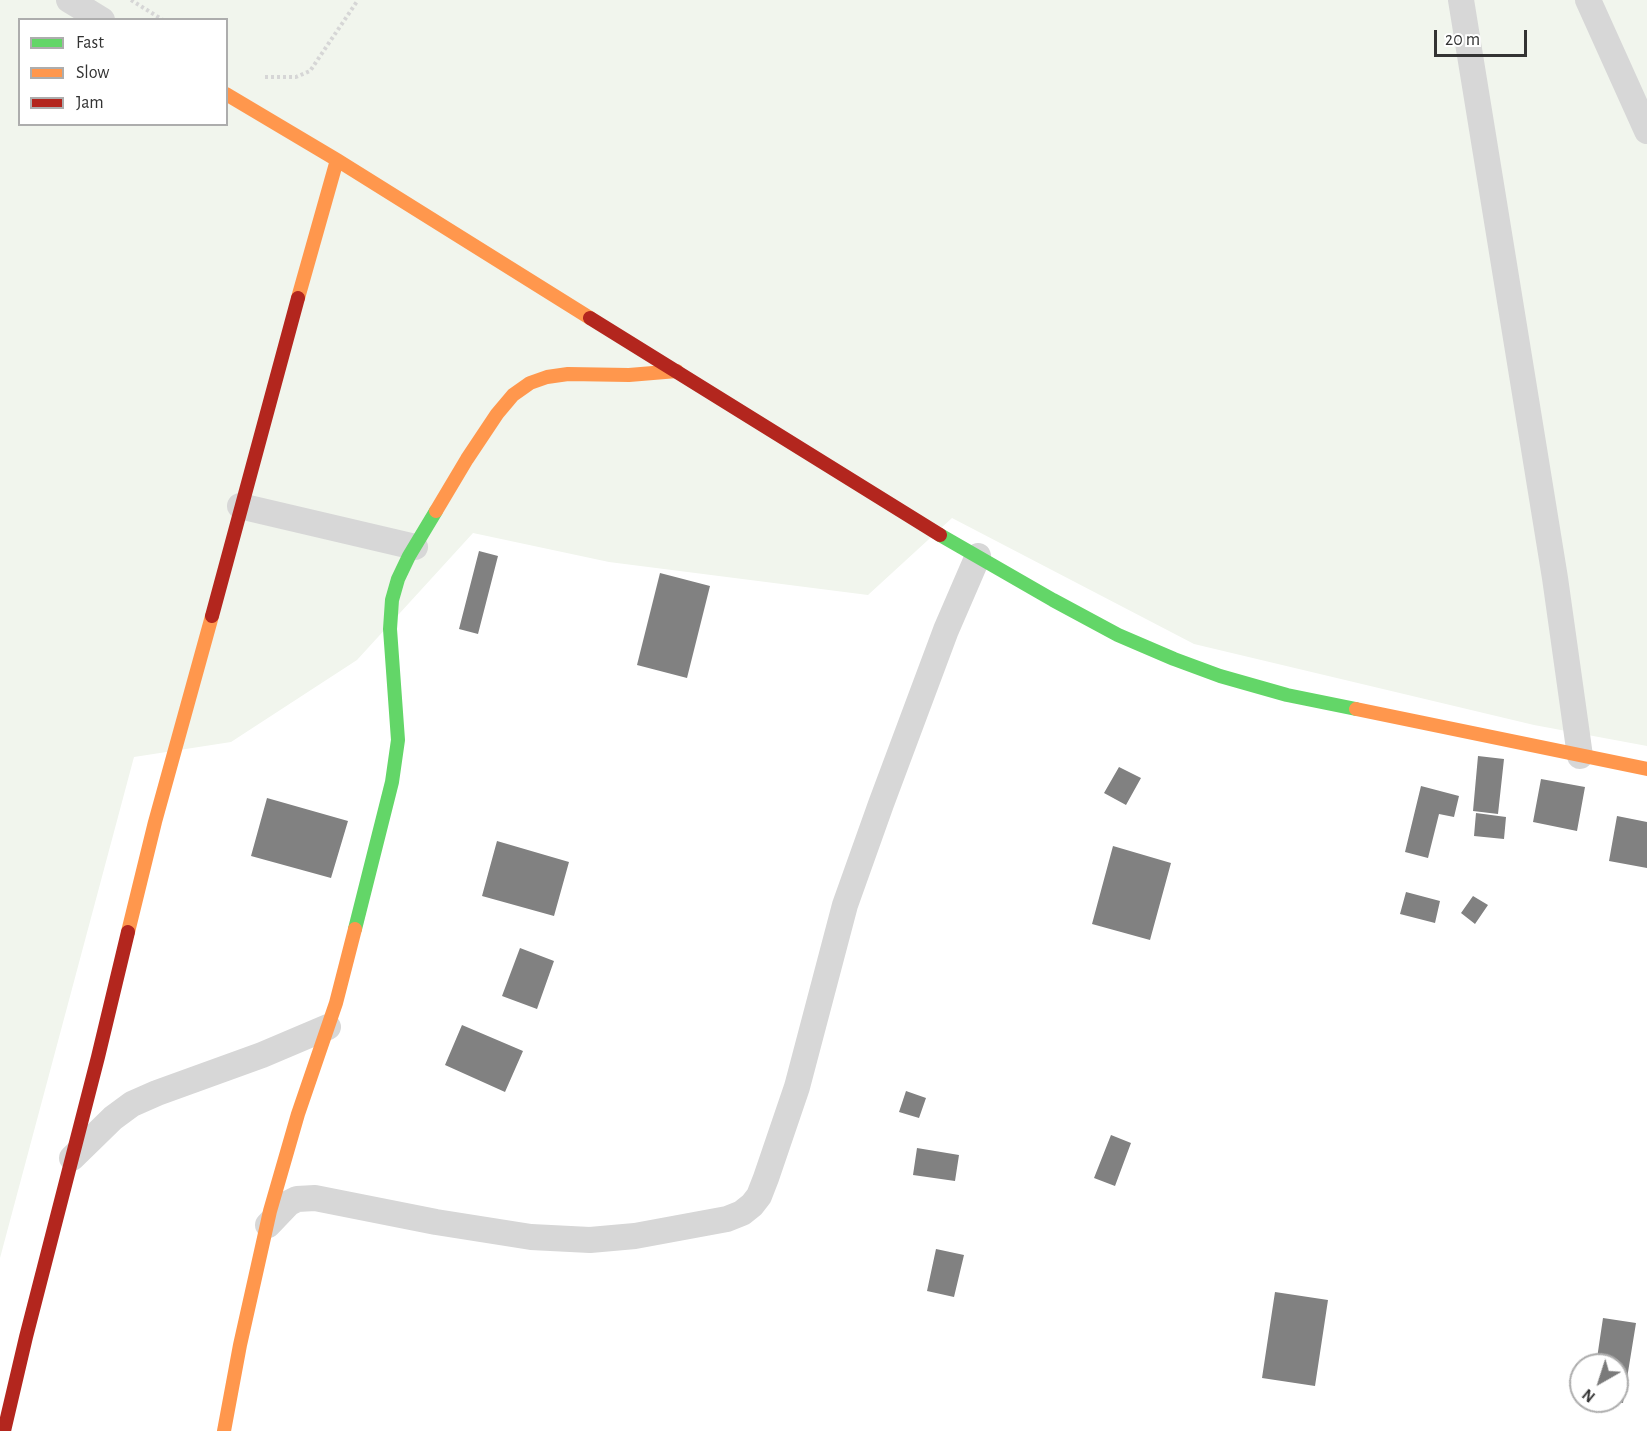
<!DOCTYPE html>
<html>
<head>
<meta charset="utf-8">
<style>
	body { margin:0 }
	#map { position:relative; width:1647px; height:1431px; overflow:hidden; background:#fff; font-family:"Alegreya Sans",sans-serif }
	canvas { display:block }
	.legend { position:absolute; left:18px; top:18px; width:210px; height:108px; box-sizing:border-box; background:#fff; border:2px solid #adadad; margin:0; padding:8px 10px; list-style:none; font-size:18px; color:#333 }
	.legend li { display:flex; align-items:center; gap:12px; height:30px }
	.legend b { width:30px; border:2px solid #adadad }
	.north { position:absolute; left:1569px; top:1353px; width:60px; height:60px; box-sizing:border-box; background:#fff; border:2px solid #adadad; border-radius:50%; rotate:219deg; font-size:16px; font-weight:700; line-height:24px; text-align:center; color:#333 }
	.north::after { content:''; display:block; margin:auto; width:21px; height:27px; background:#7a7a7a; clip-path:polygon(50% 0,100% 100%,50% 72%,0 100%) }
	.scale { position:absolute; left:1434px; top:30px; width:93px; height:27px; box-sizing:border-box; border:3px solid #333; border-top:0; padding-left:8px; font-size:18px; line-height:21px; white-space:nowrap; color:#333; -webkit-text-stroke:4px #fff; paint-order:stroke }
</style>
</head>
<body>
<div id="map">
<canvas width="1647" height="1431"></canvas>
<ul class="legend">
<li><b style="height:8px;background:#63d668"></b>Fast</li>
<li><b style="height:8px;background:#ff974d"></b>Slow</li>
<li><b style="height:8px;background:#b3261e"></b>Jam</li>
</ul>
<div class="north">N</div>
<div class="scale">20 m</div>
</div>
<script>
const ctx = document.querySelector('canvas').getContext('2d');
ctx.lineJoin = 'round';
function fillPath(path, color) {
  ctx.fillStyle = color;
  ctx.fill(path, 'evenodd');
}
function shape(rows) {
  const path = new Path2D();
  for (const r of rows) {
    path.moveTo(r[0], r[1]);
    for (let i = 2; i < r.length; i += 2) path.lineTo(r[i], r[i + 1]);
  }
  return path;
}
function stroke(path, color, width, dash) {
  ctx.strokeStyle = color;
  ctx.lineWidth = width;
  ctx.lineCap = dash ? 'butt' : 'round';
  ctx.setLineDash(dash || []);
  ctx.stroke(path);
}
fillPath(shape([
	[0,0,1647,0,1647,746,1534,725,1194,644,952,518,868,595,609,562,473,533,357,660,231,742,134,757,0,1258],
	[20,20,226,20,226,124,20,124]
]), '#f1f5ed');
fillPath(shape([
	[479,551,498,556,478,634,459,629],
	[660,573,710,586,687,678,637,665],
	[1478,756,1504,759,1498,814,1473,811],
	[1119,767,1141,778,1126,805,1104,793],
	[1541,779,1585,787,1577,831,1533,822],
	[1421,786,1459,796,1454,817,1439,814,1428,858,1405,852],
	[267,798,348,821,331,878,251,856],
	[1476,813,1506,817,1504,839,1474,836],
	[1617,816,1647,822,1647,868,1609,861],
	[497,841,569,862,554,916,482,896],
	[1113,846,1171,863,1150,940,1092,924],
	[1406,892,1440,901,1435,923,1400,914],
	[1473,896,1488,905,1475,924,1461,913],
	[520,948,554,961,537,1009,502,996],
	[462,1025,523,1051,505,1092,445,1065],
	[906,1091,926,1098,919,1118,899,1112],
	[1111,1135,1131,1143,1115,1186,1094,1178],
	[917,1148,959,1155,955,1181,913,1175],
	[936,1249,964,1255,954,1297,927,1291],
	[1275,1292,1328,1300,1315,1386,1262,1378],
	[1603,1318,1636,1323,1623,1403,1617,1402,1617,1365,1596,1365]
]), '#818181');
stroke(shape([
	[131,0,163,20],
	[265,77,296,77,310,71,358,0]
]), '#d6d6d6', 4, [3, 3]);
stroke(shape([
	[69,0,102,20],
	[1461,0,1555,578,1580,756],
	[1588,0,1647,131],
	[240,506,415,547],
	[72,1158,113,1118,132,1104,157,1093,262,1055,328,1027],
	[268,1225,289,1203,297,1199,315,1198,436,1222,531,1237,590,1240,635,1236,727,1219,742,1213,752,1205,759,1196,766,1178,797,1087,845,905,881,804,946,630,978,556]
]), '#d7d7d7', 26);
stroke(shape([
	[940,535,1053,600,1118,635,1174,659,1220,676,1287,695,1356,709],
	[355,929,392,782,398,740,390,629,392,600,398,579,409,556,436,511]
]), '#63d668', 14);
stroke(shape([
	[226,94,337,160,590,318],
	[298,298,337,160],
	[436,511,467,459,497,414,513,395,530,383,547,377,568,374,629,375,677,371],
	[1356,709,1647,769],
	[128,932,155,822,212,616],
	[224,1431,240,1345,270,1211,298,1114,336,1003,355,929]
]), '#ff974d', 14);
stroke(shape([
	[590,318,940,535],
	[212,616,298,298],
	[4,1431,26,1337,98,1057,128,932]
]), '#b3261e', 14);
</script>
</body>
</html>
